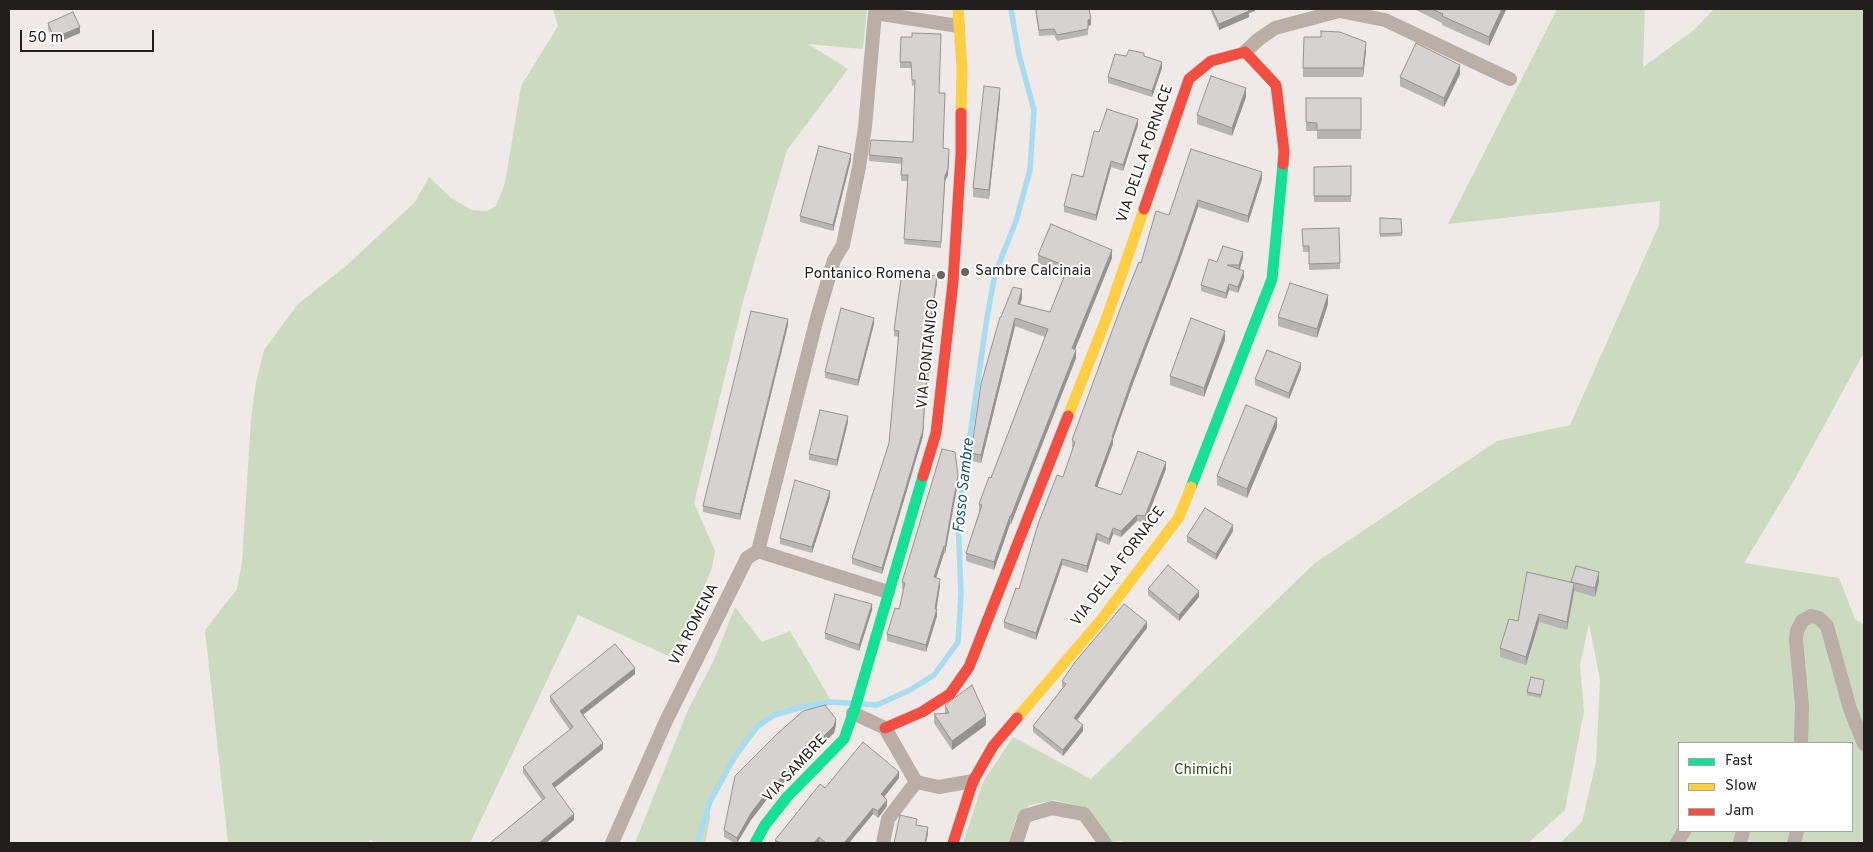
<!DOCTYPE html>
<html>
<head>
<meta charset="utf-8">
<style>
	body { margin:0 }
	#map { position:relative; width:1873px; height:852px; overflow:hidden; background:#efeae8; font-family:Overpass,sans-serif }
	canvas { display:block }
	.frame { position:absolute; inset:0; border:10px solid #211e1d; pointer-events:none }
	.legend { position:absolute; left:1678px; top:742px; width:175px; height:90px; box-sizing:border-box; background:#fff; border:1px solid #a6a5a5; margin:0; padding:6px 9px; list-style:none; font-size:15px; color:#211e1d }
	.legend li { display:flex; align-items:center; gap:10px; height:25px }
	.legend b { width:25px; border:1px solid #a6a5a5 }
	.scale { position:absolute; left:20px; top:30px; width:134px; height:22px; box-sizing:border-box; border:2px solid #211e1d; border-top:0; padding-left:6px; font-size:15px; line-height:18px; white-space:nowrap; color:#211e1d; -webkit-text-stroke:4px #fff; paint-order:stroke }
</style>
</head>
<body>
<div id="map">
<canvas width="1873" height="852"></canvas>
<div class="frame"></div>
<ul class="legend">
<li><b style="height:6px;background:#16e098"></b>Fast</li>
<li><b style="height:6px;background:#ffcf43"></b>Slow</li>
<li><b style="height:6px;background:#f24e42"></b>Jam</li>
</ul>
<div class="scale">50 m</div>
</div>
<script>
const ctx = document.querySelector('canvas').getContext('2d');
ctx.lineJoin = 'round';
function fillPath(path, color) {
  ctx.fillStyle = color;
  ctx.fill(path, 'evenodd');
}
function shape(rows) {
  const path = new Path2D();
  for (const r of rows) {
    path.moveTo(r[0], r[1]);
    for (let i = 2; i < r.length; i += 2) path.lineTo(r[i], r[i + 1]);
  }
  return path;
}
function stroke(path, color, width, dash) {
  ctx.strokeStyle = color;
  ctx.lineWidth = width;
  ctx.lineCap = dash ? 'butt' : 'round';
  ctx.setLineDash(dash || []);
  ctx.stroke(path);
}
function label(font, color, halo, rows, align = 'center') {
  ctx.font = font + ' Overpass,sans-serif';
  ctx.lineWidth = 4;
  ctx.setLineDash([]);
  ctx.textBaseline = 'middle';
  ctx.strokeStyle = halo;
  ctx.fillStyle = color;
  for (const [text, x, y, turn = 0] of rows) {
    ctx.save();
    ctx.translate(x, y);
    ctx.rotate((+turn || 0) * Math.PI / 180);
    ctx.textAlign = isNaN(turn) ? turn : align;
    if (halo) ctx.strokeText(text, 0, 0);
    ctx.fillText(text, 0, 0);
    ctx.restore();
  }
}
fillPath(shape([
	[553,9,867,9,863,49,808,44,848,69,787,150,744,298,694,503,715,551,712,568,675,659,578,615,471,841,472,843,376,843,371,840,367,843,228,843,205,630,237,589,242,562,251,419,256,382,264,350,298,304,346,266,415,202,429,177,451,198,472,210,487,211,496,206,505,183,521,86,558,26],
	[1557,9,1645,9,1643,67,1694,30,1714,9,1864,9,1864,355,1862,356,1796,477,1744,563,1839,578,1855,619,1864,625,1864,843,1560,843,1582,822,1596,762,1600,680,1589,623,1580,665,1584,711,1565,810,1528,843,1123,843,1122,841,1112,842,1084,807,1055,800,1030,805,1016,818,1009,843,963,843,983,782,1013,737,1091,779,1315,563,1497,441,1570,425,1659,225,1660,201,1448,224],
	[1679,743,1852,743,1852,831,1679,831],
	[735,607,762,642,790,631,832,702,778,714,757,727,710,802,710,819,705,843,635,843,688,710,714,660]
]), '#ccdabf');
stroke(shape([
	[697,843,710,802,735,756,757,727,774,715,803,707,832,702,877,705,910,690,934,675,958,642,961,594,958,519,987,318,995,274,1016,221,1030,170,1034,110,1019,55,1011,9]
]), '#a8dcf0', 5.5);
stroke(shape([
	[1245,52,1259,39,1275,28,1339,11,1385,20,1510,79],
	[758,551,817,318,834,260,843,245,859,167,865,127,875,13,958,26],
	[853,713,885,728,916,782,939,787,973,781],
	[1801,743,1802,706,1796,639,1797,631,1802,621,1811,616,1819,618,1827,626,1850,709,1864,744],
	[612,843,666,721,747,558,758,551,888,592],
	[883,843,888,819,916,782],
	[1016,843,1025,816,1052,808,1084,814,1105,843],
	[1677,843,1684,831],
	[1740,843,1743,831],
	[1794,843,1797,831]
]), '#baaea7', 14);
stroke(shape([
	[1191,487,1272,279,1283,164],
	[755,843,765,825,787,797,844,739,855,708,923,476]
]), '#16e098', 11);
stroke(shape([
	[958,9,962,68,961,113],
	[1068,416,1107,317,1144,209],
	[1017,718,1101,620,1179,517,1191,487]
]), '#ffcf43', 11);
stroke(shape([
	[1144,209,1189,79,1211,61,1245,52,1276,85,1284,151,1283,164],
	[923,476,936,433,953,282,961,154,961,113],
	[885,728,922,712,950,694,969,667,1068,416],
	[953,843,973,781,993,746,1017,718]
]), '#f24e42', 11);
fillPath(shape([
	[1035,9,1089,9,1091,25,1088,26,1088,35,1057,41,1054,35,1039,36],
	[1210,9,1255,9,1255,11,1249,13,1249,17,1219,30],
	[1414,9,1506,9,1506,10,1489,46,1442,25,1442,23],
	[48,23,80,33,54,44,48,29],
	[901,37,939,93,943,148,949,154,948,175,945,181,941,248,904,244,908,181,901,181,901,164,869,161,869,155,913,142,915,85,912,86,911,68,900,68],
	[1366,51,1363,77,1303,77,1303,68],
	[1126,56,1144,56,1162,68,1152,97,1108,83,1108,77],
	[1460,74,1444,107,1400,86,1400,77],
	[1000,97,989,199,973,197,973,188],
	[1246,97,1232,136,1197,124,1197,115],
	[1306,98,1361,98,1361,139,1317,139,1317,131,1306,131],
	[1138,125,1123,171,1111,167,1096,221,1064,212,1064,206,1083,177,1099,132],
	[1191,149,1262,179,1248,223,1198,207,1178,265,1132,386,1113,439,1113,444,1097,487,1121,495,1166,469,1145,523,1137,521,1121,537,1113,534,1109,545,1097,540,1087,573,1062,565,1036,640,1004,628,1004,622,1019,589,1063,477,1073,447,1072,447,1072,440,1141,263,1169,215],
	[851,160,833,231,800,222,800,216],
	[1351,166,1351,202,1314,202,1314,167],
	[1380,218,1401,219,1402,236,1380,237],
	[1339,228,1340,269,1309,270,1309,252,1303,252,1302,229],
	[1038,255,1112,258,1075,349,1076,358,1011,524,1010,524,994,570,966,561,966,553,979,512,979,504,991,478,1045,337,1015,326,981,463,971,461,971,453,1001,317,1022,298,1020,305,1050,312,1065,274,1038,263],
	[1243,258,1240,269,1244,277,1238,293,1229,290,1226,299,1201,291,1201,285,1217,262],
	[937,282,929,342,932,348,925,399,923,436,882,574,852,564,852,558,889,443,899,337,894,336,894,330],
	[1328,304,1317,338,1278,326,1278,317],
	[874,324,858,386,825,378,825,372],
	[788,325,740,520,703,512,703,506],
	[1225,340,1204,397,1170,385,1170,376],
	[1301,369,1289,399,1255,385,1255,379],
	[848,422,837,466,809,460,809,454],
	[1277,427,1247,498,1217,485,1217,476],
	[958,482,945,554,944,553,936,578,940,586,936,609,937,616,926,652,887,641,887,634,899,609,904,590,902,589,902,582],
	[830,497,812,553,780,544,780,538],
	[1233,531,1216,560,1187,542,1187,536],
	[1599,581,1595,597,1574,591,1567,630,1539,622,1526,665,1500,657,1500,648,1518,621,1571,582],
	[1148,589,1199,597,1179,621,1148,595],
	[872,610,859,651,825,639,825,633],
	[1147,628,1077,720,1083,731,1063,756,1033,732,1033,726,1063,688,1062,687,1062,681],
	[635,674,583,715,603,749,554,788,574,820,546,843,490,843,542,800,523,773,523,767,570,730,550,702,550,696],
	[1544,683,1541,698,1527,695,1527,692],
	[945,705,986,725,952,750,934,723,934,714,945,714],
	[836,725,834,733,768,798,751,820,737,843,735,843,724,837,724,830],
	[899,778,884,797,887,806,878,818,873,814,849,843,775,843,775,840,825,788]
]), '#b7b5b4');
fillPath(shape([
	[1247,9,1255,9,1255,11,1249,13,1249,17,1219,30,1219,24],
	[1502,9,1506,9,1506,10,1489,46,1489,37],
	[1091,19,1091,25,1088,26,1088,20],
	[80,27,80,33,54,44,54,38],
	[1366,42,1366,51,1363,77,1363,68],
	[1162,62,1162,68,1152,97,1152,91],
	[1460,65,1460,74,1444,107,1444,98],
	[1000,88,1000,97,989,199,989,190],
	[1246,88,1246,97,1232,136,1232,128],
	[1138,119,1138,125,1123,171,1123,165],
	[851,154,851,160,833,231,833,225],
	[949,154,948,175,945,181,941,248,945,176],
	[1111,161,1111,167,1096,221,1096,215],
	[1262,172,1262,179,1248,223,1248,216],
	[1198,200,1198,207,1178,265,1132,386,1113,439,1113,444,1095,493,1095,486,1132,379],
	[1112,250,1112,258,1072,357,1072,348],
	[1243,252,1243,258,1239,271,1239,265],
	[1244,271,1244,277,1238,293,1238,287],
	[937,276,937,282,928,347,928,341],
	[1229,284,1229,290,1226,299,1226,293],
	[1022,289,1022,298,1018,312,1018,304],
	[1328,295,1328,304,1317,338,1317,329],
	[874,318,874,324,858,386,858,380],
	[1015,318,1015,326,981,463,981,455],
	[788,319,788,325,740,520,740,514],
	[1225,331,1225,340,1204,397,1204,388],
	[932,342,932,348,925,399,923,436,882,574,882,568,925,393],
	[1076,350,1076,358,1011,524,1011,516],
	[1301,363,1301,369,1289,399,1289,393],
	[848,416,848,422,837,466,837,460],
	[1277,418,1277,427,1247,498,1247,489],
	[1166,462,1166,469,1145,523,1145,516],
	[958,475,958,482,945,554,945,547],
	[830,491,830,497,812,553,812,547],
	[1137,515,1137,521,1121,537,1121,531],
	[1010,516,1010,524,994,570,994,562],
	[1233,525,1233,531,1216,560,1216,554],
	[1113,528,1113,534,1109,545,1109,539],
	[1097,533,1097,540,1087,573,1087,566],
	[944,546,944,553,934,585,934,577],
	[1062,559,1062,565,1036,640,1036,633],
	[1599,572,1599,581,1595,597,1595,588],
	[940,579,940,586,936,613,937,609,937,616,926,652,926,645,935,609],
	[1574,583,1574,591,1567,630,1567,622],
	[1199,591,1199,597,1179,621,1179,615],
	[872,604,872,610,859,651,859,645],
	[1539,614,1539,622,1526,665,1526,657],
	[1147,622,1147,628,1074,724,1074,718],
	[635,668,635,674,580,717,580,711],
	[986,716,986,725,952,750,952,741],
	[836,719,836,725,834,733,768,798,751,820,737,843,737,838,751,813,768,791],
	[1083,725,1083,731,1063,756,1063,750],
	[603,743,603,749,552,790,552,784],
	[899,772,899,778,881,801,881,794],
	[887,800,887,806,878,818,878,811],
	[873,808,873,814,849,843,844,843],
	[574,814,574,820,546,843,539,843],
	[928,827,928,834,926,843,925,843],
	[819,837,819,843,814,843]
]), '#959392');
const building = shape([
	[1036,9,1089,9,1091,19,1088,20,1088,29,1057,35,1054,29,1039,30,1036,9],
	[1212,9,1247,9,1249,11,1219,24,1212,9],
	[1432,9,1502,9,1489,37,1442,16,1443,14,1432,9],
	[73,12,80,27,54,38,48,23,73,12],
	[1321,31,1340,32,1366,42,1363,68,1303,68,1304,37,1321,37,1321,31],
	[912,33,941,34,939,93,945,93,943,148,949,149,948,169,945,176,941,242,904,239,908,175,901,175,902,158,869,155,871,140,913,142,915,80,912,80,911,62,900,62,901,37,912,37,912,33],
	[1416,43,1460,65,1444,98,1400,77,1416,43],
	[1129,50,1144,53,1144,56,1162,62,1152,91,1108,77,1115,54,1126,56,1129,50],
	[1211,76,1246,88,1232,128,1197,115,1211,76],
	[984,86,1000,88,989,190,973,188,984,86],
	[1306,98,1361,98,1361,130,1317,130,1317,123,1306,122,1306,98],
	[1107,109,1138,119,1123,165,1111,161,1096,215,1064,206,1072,174,1083,177,1094,131,1099,132,1107,109],
	[819,146,851,154,833,225,800,216,819,146],
	[1191,149,1262,172,1248,216,1198,200,1178,259,1132,379,1112,437,1113,437,1095,486,1121,495,1138,451,1166,462,1145,516,1137,515,1121,531,1113,528,1109,539,1097,533,1087,566,1062,559,1036,633,1004,622,1016,588,1019,589,1038,524,1057,475,1063,477,1075,442,1072,440,1119,312,1139,262,1141,263,1156,211,1169,215,1191,149],
	[1351,166,1351,196,1314,196,1314,167,1351,166],
	[1380,218,1401,219,1402,233,1380,234,1380,218],
	[1051,224,1112,250,1072,348,1076,350,1011,516,1010,516,994,562,966,553,982,505,979,504,989,477,991,478,1048,329,1015,318,981,455,971,453,981,384,1000,317,1001,317,1013,287,1022,289,1018,304,1050,312,1068,267,1038,255,1051,224],
	[1339,228,1340,263,1309,264,1309,246,1303,246,1302,229,1339,228],
	[1223,246,1243,252,1239,265,1227,265,1244,271,1238,287,1229,284,1226,293,1201,285,1209,259,1217,262,1223,246],
	[902,272,937,276,928,341,932,342,925,393,923,430,882,568,852,558,889,443,899,331,894,330,902,272],
	[1290,283,1328,295,1317,329,1278,317,1290,283],
	[841,308,874,318,858,380,825,372,841,308],
	[751,311,788,319,740,514,703,506,751,311],
	[1191,318,1225,331,1204,388,1170,376,1191,318],
	[1267,350,1301,363,1289,393,1255,379,1267,350],
	[1246,405,1277,418,1247,489,1217,476,1246,405],
	[820,410,848,416,837,460,809,454,820,410],
	[942,449,955,452,958,475,945,547,944,546,934,577,940,579,935,609,937,609,926,645,887,634,895,608,899,609,905,583,902,582,942,449],
	[795,480,830,491,812,547,780,538,795,480],
	[1205,508,1233,525,1216,554,1187,536,1205,508],
	[1168,565,1199,591,1179,615,1148,589,1168,565],
	[1576,566,1599,572,1595,588,1571,582,1576,566],
	[1527,572,1574,583,1567,622,1539,614,1526,657,1500,648,1509,619,1518,621,1527,572],
	[835,594,872,604,859,645,825,633,835,594],
	[1124,604,1147,622,1074,718,1083,725,1063,750,1033,726,1066,684,1062,681,1075,662,1124,604],
	[615,644,635,668,580,711,603,743,552,784,574,814,539,843,490,843,545,798,523,767,573,727,550,696,615,644],
	[1531,677,1544,680,1541,695,1527,692,1531,677],
	[972,685,986,716,952,741,934,714,949,713,945,705,972,685],
	[825,705,836,719,834,726,768,791,751,813,737,838,724,830,735,776,777,734,803,711,825,705],
	[863,742,899,772,881,794,887,800,878,811,873,808,844,843,826,843,819,837,814,843,780,843,775,840,820,784,825,788,863,742],
	[900,815,917,819,916,825,928,827,925,843,894,843,900,815]
]);
fillPath(building, '#d5d2d1');
stroke(building, '#959392', 1);
for (const [x, y, r, color] of [
	[965,272,5,"#696564"],
	[941,275,5,"#696564"]
]) {
  const dot = new Path2D();
  dot.arc(x, y, r, 0, 2 * Math.PI);
  ctx.fillStyle = color;
  ctx.fill(dot);
  stroke(dot, '#fff', 2);
}
label('15px', '#211e1d', '#fff', [
	["VIA DELLA FORNACE",1146,154,-71],
	["VIA PONTANICO",929,354,-84],
	["VIA DELLA FORNACE",1119,567,-53],
	["VIA ROMENA",695,625,-63],
	["VIA SAMBRE",796,769,-47]
]);
label('15px', '#211e1d', '#fff', [
	["Sambre Calcinaia",975,272],
	["Pontanico Romena",931,275,"right"]
], 'left');
label('15px', '#325117', '#fff', [
	["Chimichi",1203,771]
]);
label('italic 16px', '#1f5a70', '#fff', [
	["Fosso Sambre",965,486,-84]
]);
</script>
</body>
</html>
